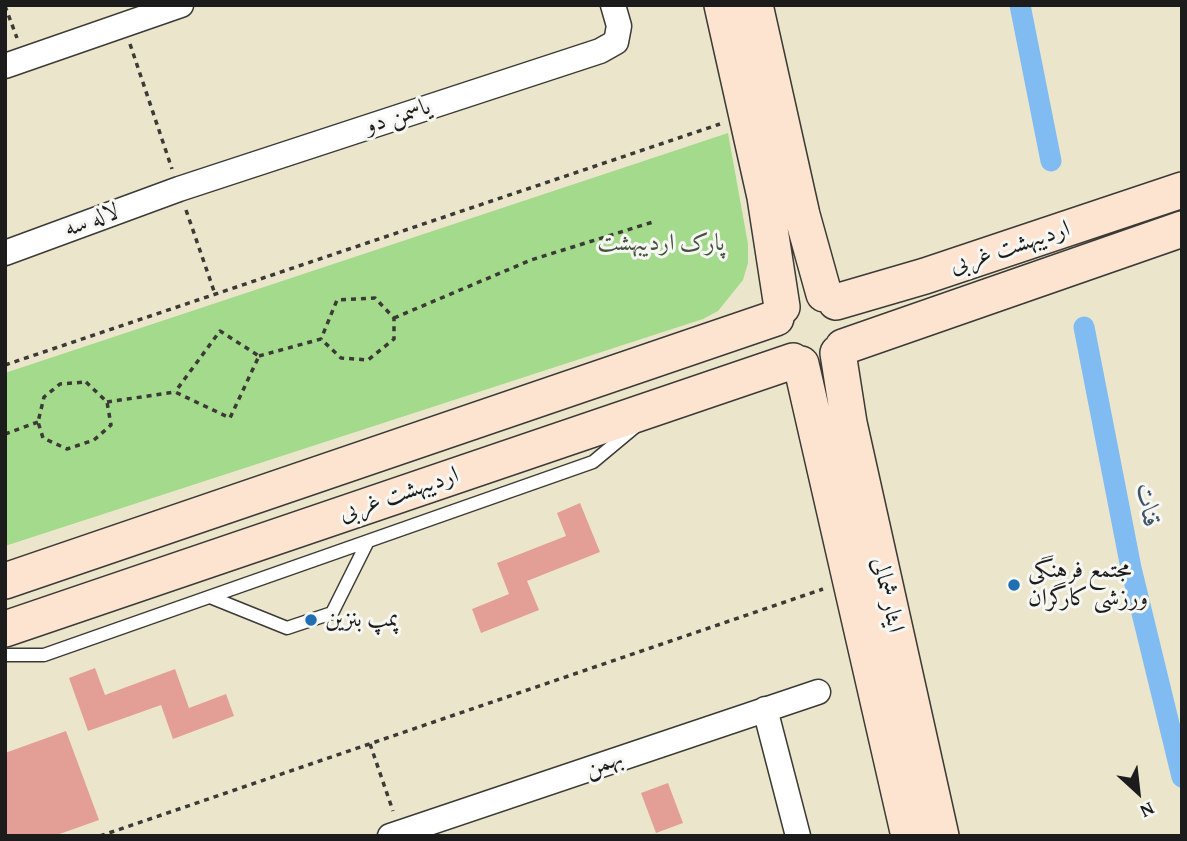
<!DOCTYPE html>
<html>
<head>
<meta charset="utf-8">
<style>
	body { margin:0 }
	#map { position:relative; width:1187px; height:841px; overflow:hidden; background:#ebe6cb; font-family:"Gentium Book Plus",serif }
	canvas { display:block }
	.frame { position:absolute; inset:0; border:7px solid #1c1c1c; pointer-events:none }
	.north { position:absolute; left:1103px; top:757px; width:70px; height:70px; -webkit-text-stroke:5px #f6f6f2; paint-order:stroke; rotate:153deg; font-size:19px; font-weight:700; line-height:28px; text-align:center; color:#1c1c1c }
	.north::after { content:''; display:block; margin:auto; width:24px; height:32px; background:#1c1c1c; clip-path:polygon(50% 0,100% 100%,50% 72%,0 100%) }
</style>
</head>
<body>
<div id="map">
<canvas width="1187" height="841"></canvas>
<div class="frame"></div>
<div class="north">N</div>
</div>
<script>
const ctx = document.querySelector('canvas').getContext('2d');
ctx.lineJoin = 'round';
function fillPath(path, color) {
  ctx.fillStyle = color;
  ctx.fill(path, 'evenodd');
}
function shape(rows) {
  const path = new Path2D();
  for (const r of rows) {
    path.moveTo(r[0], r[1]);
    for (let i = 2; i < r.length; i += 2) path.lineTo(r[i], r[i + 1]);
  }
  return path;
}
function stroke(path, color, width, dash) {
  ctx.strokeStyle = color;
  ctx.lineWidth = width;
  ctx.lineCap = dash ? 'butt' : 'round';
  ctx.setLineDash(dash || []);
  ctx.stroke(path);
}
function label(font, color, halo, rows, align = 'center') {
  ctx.font = font + ' "Gentium Book Plus",Amiri,serif';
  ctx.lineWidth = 6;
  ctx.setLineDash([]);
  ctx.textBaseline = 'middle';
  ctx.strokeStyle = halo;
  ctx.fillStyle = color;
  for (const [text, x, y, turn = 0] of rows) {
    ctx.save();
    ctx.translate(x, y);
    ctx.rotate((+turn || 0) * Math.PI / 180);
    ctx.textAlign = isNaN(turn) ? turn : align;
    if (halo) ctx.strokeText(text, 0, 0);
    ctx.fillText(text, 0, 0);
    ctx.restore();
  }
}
fillPath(shape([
	[728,133,748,244,748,263,743,280,718,311,703,319,5,546,5,373]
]), '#a4da8b');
stroke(shape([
	[1020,5,1051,161],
	[1084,327,1131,568,1182,777]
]), '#80bcf2', 21);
fillPath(shape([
	[580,503,600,552,527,581,539,610,481,633,472,609,509,594,497,563,566,536,557,513],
	[95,668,105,695,175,669,189,708,226,694,234,716,173,739,161,705,88,731,69,678],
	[66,731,99,820,54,836,5,836,5,753],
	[668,783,683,823,656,833,641,793]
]), '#e39f96');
const service = shape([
	[210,597,287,628,332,613,368,541],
	[5,655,44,655,593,462,635,427]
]);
const minor = shape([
	[5,66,181,5],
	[5,253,179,189,600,51,616,42,619,26,613,5],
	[765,709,798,836],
	[390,836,818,692]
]);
const secondary = shape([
	[722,5,765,197,782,307],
	[755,5,802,215,824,294],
	[836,302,925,276,1182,190],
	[843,347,1182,229],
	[838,353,849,423,941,836],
	[801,364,909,836],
	[5,581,776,318],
	[5,629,793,361]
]);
stroke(service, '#3b3a36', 15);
stroke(minor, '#3b3a36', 27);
stroke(secondary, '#3b3a36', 38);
stroke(shape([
	[5,6,17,38],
	[130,44,172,169],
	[186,210,215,294],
	[394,318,531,260,653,222],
	[259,356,321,339,341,358,368,360,394,339,394,318,375,298,337,300,321,339],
	[5,365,720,124],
	[86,382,107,402,111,425,94,440,67,449,43,438,38,422,44,397,60,384,86,382],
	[107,402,175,392,230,418,259,356,220,331,175,392],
	[5,434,38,422],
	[370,744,393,811],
	[100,836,823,589]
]), '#3b3a36', 3.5, [5, 5]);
stroke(service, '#fff', 12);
stroke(minor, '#fff', 24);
stroke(secondary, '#fde4d0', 35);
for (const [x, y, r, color] of [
	[1014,585,7,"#1f6fb2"],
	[311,620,7,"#1f6fb2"]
]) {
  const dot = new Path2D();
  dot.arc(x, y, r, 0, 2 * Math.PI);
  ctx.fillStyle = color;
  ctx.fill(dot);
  stroke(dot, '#f6f6f2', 2.5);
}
label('24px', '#1c1c1c', '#f6f6f2', [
	["یاسمن دو",398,117,-18],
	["لاله سه",92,221,-20],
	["اردیبهشت غربی",1010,248,-18],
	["اردیبهشت غربی",399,495,-19],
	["ایثار شمالی",887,595,77],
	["بهمن",604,764,-19]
]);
label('24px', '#45553d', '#f6f6f2', [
	["پارک اردیبهشت",661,244]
]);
label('24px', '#1c1c1c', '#f6f6f2', [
	["مجتمع فرهنگی",1028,571],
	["ورزشی کارگران",1028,599],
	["پمپ بنزین",325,620]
], 'left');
label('italic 26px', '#3f5467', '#f6f6f2', [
	["قنات",1147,506,79]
]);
</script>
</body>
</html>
